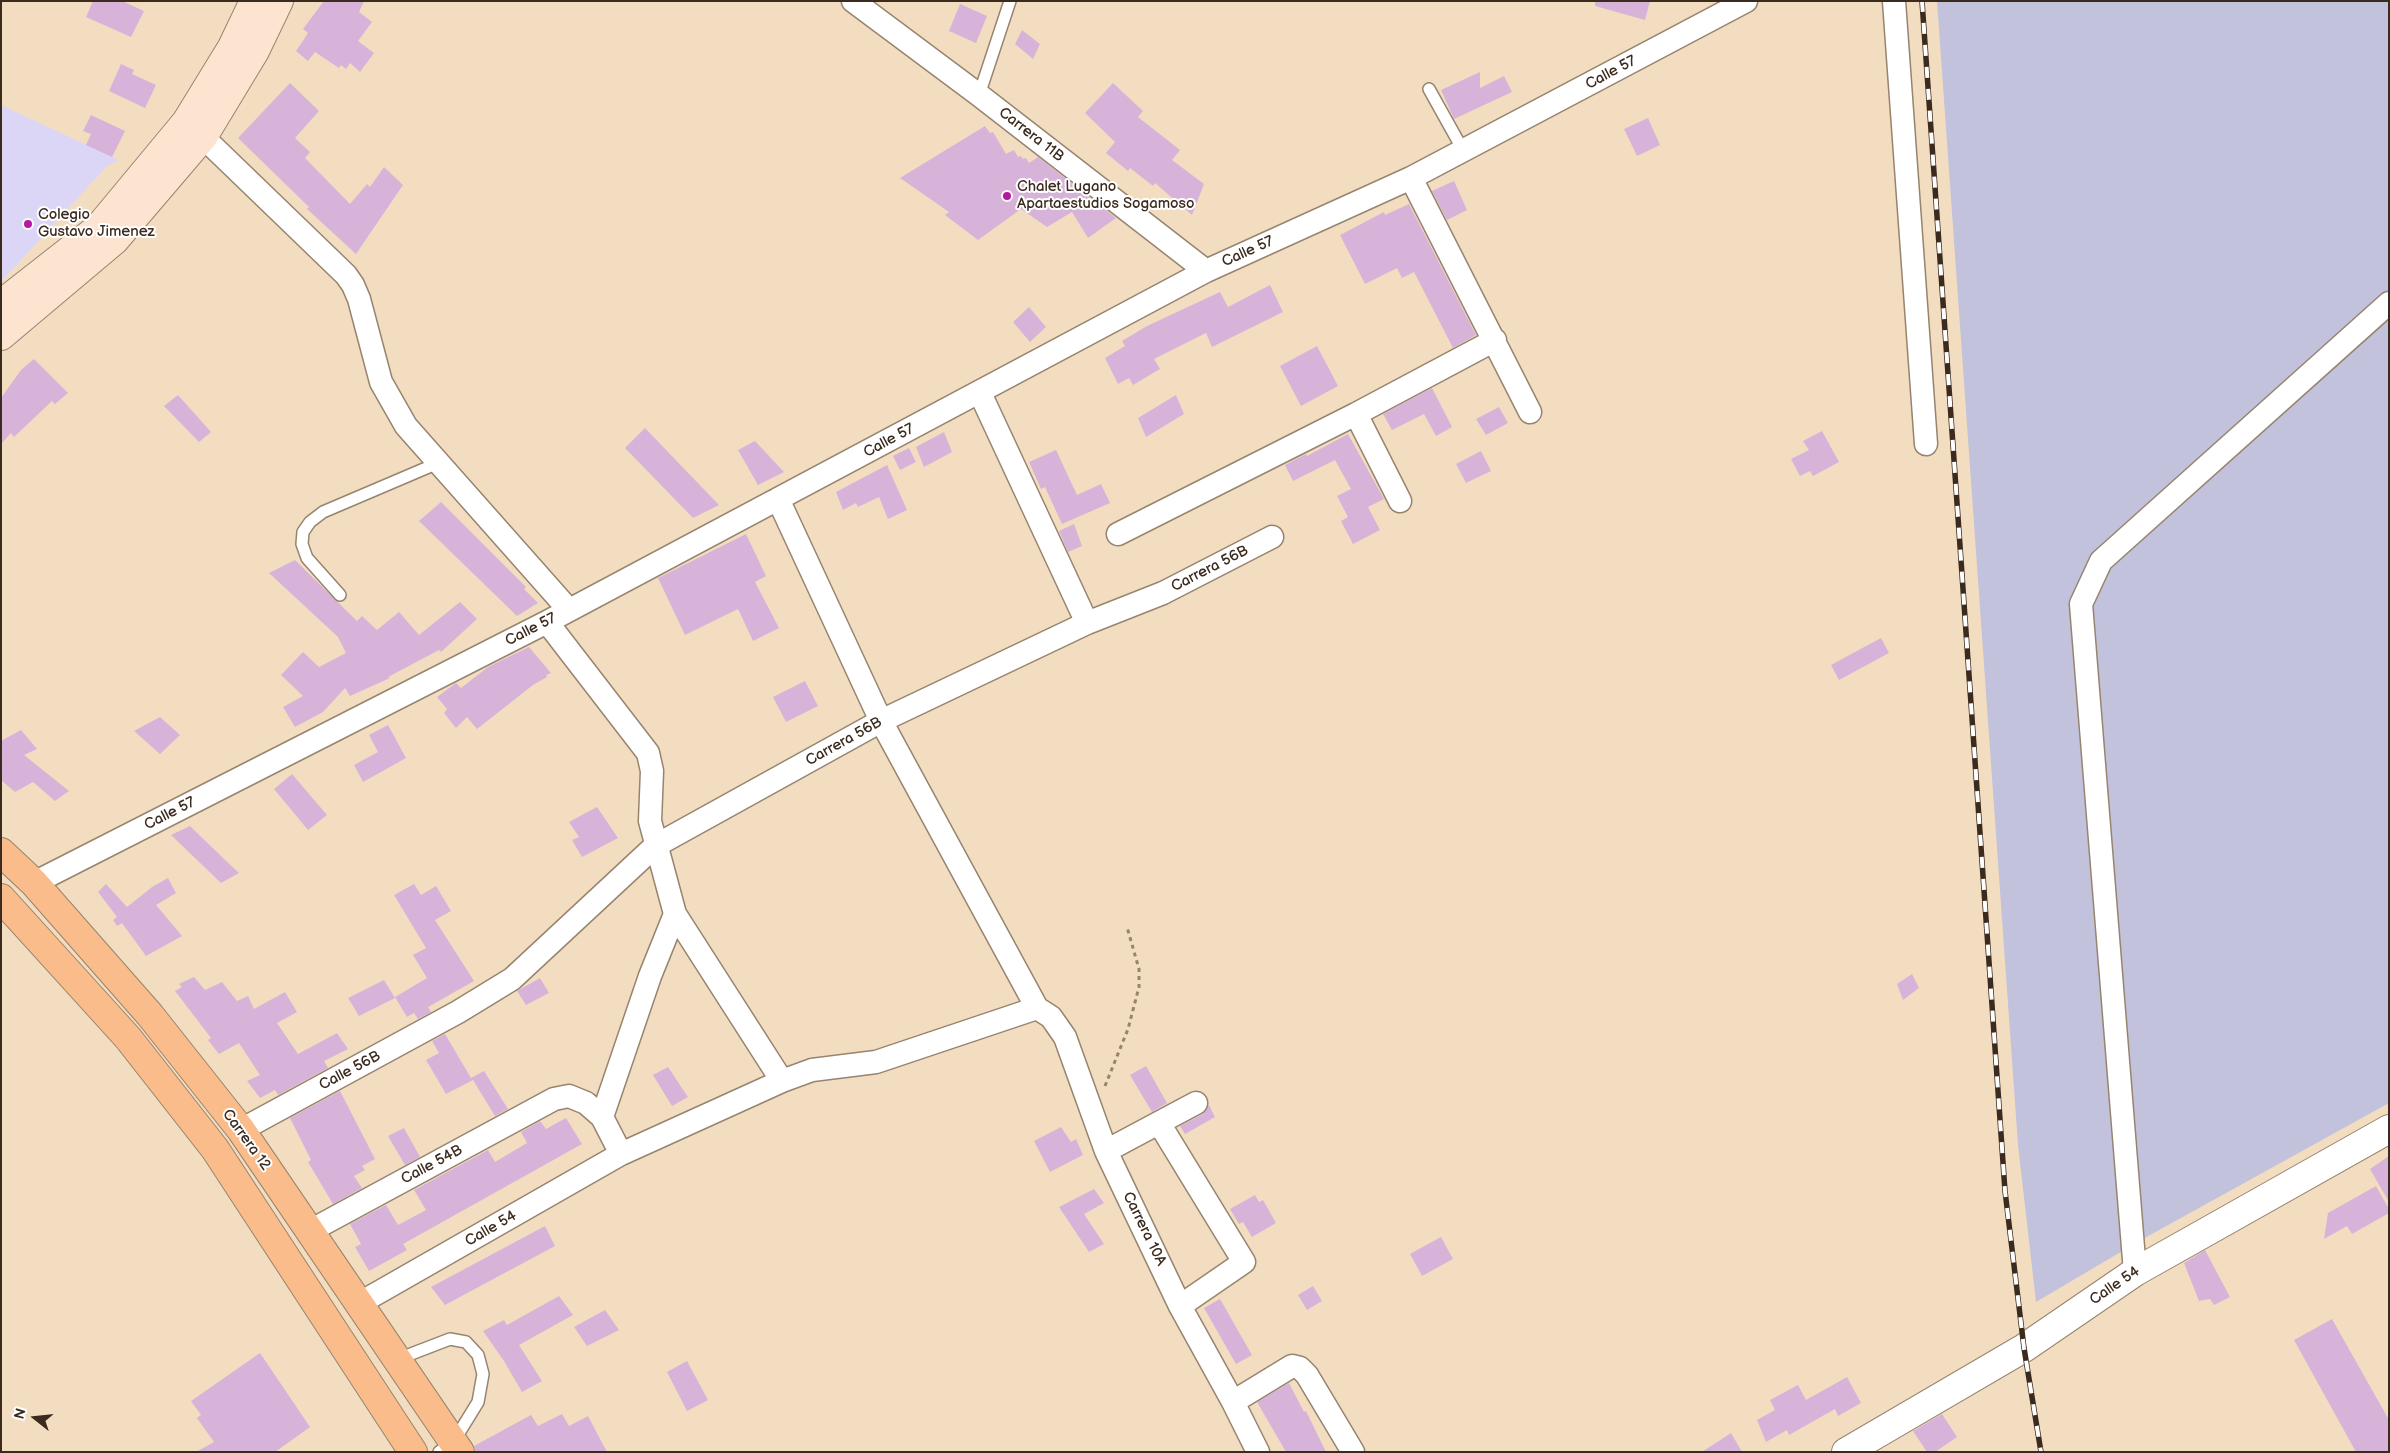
<!DOCTYPE html>
<html>
<head>
<meta charset="utf-8">
<style>
	body { margin:0 }
	#map { position:relative; width:2390px; height:1453px; overflow:hidden; background:#f3ddc0; font-family:"Balsamiq Sans",sans-serif }
	canvas { display:block }
	.frame { position:absolute; inset:0; border:2px solid #3b2a1e; pointer-events:none }
	.north { position:absolute; left:10px; top:1393px; width:50px; height:50px; -webkit-text-stroke:4px #fff; paint-order:stroke; rotate:286deg; font-size:14px; font-weight:700; line-height:20px; text-align:center; color:#3b2a1e }
	.north::after { content:''; display:block; margin:auto; width:18px; height:22px; background:#3b2a1e; clip-path:polygon(50% 0,100% 100%,50% 72%,0 100%) }
</style>
</head>
<body>
<div id="map">
<canvas width="2390" height="1453"></canvas>
<div class="frame"></div>
<div class="north">N</div>
</div>
<script>
const ctx = document.querySelector('canvas').getContext('2d');
ctx.lineJoin = 'round';
function fillPath(path, color) {
  ctx.fillStyle = color;
  ctx.fill(path, 'evenodd');
}
function shape(rows) {
  const path = new Path2D();
  for (const r of rows) {
    path.moveTo(r[0], r[1]);
    for (let i = 2; i < r.length; i += 2) path.lineTo(r[i], r[i + 1]);
  }
  return path;
}
function stroke(path, color, width, dash) {
  ctx.strokeStyle = color;
  ctx.lineWidth = width;
  ctx.lineCap = dash ? 'butt' : 'round';
  ctx.setLineDash(dash || []);
  ctx.stroke(path);
}
function label(font, color, halo, rows, align = 'center') {
  ctx.font = font + ' "Balsamiq Sans",sans-serif';
  ctx.lineWidth = 4;
  ctx.setLineDash([]);
  ctx.textBaseline = 'middle';
  ctx.strokeStyle = halo;
  ctx.fillStyle = color;
  for (const [text, x, y, turn = 0] of rows) {
    ctx.save();
    ctx.translate(x, y);
    ctx.rotate((+turn || 0) * Math.PI / 180);
    ctx.textAlign = isNaN(turn) ? turn : align;
    if (halo) ctx.strokeText(text, 0, 0);
    ctx.fillText(text, 0, 0);
    ctx.restore();
  }
}
fillPath(shape([
	[1,105,119,160,107,166,1,282]
]), '#dcd6f6');
fillPath(shape([
	[1937,1,2389,1,2389,1103,2141,1240,2036,1302,2018,1145]
]), '#c2c2dc');
fillPath(shape([
	[93,1,122,1,144,11,131,37,86,17],
	[324,1,364,1,359,12,372,22,358,41,374,53,360,72,350,63,346,69,341,65,339,68,315,52,308,61,296,51,308,33,303,29],
	[1595,1,1650,1,1645,20,1595,6],
	[960,4,987,16,976,43,949,31],
	[1022,30,1040,44,1033,59,1015,44],
	[121,64,134,70,132,74,156,85,145,108,109,91],
	[1480,72,1480,88,1504,76,1512,92,1454,119,1441,90],
	[290,83,319,111,295,138,310,152,305,158,350,204,367,184,370,187,384,167,403,185,356,254,307,209,309,207,238,138],
	[1113,83,1143,111,1138,117,1180,150,1172,160,1204,184,1192,215,1155,183,1153,186,1130,168,1128,171,1106,153,1115,142,1085,113],
	[91,115,125,131,112,157,86,145,91,134,83,131],
	[1648,118,1660,145,1637,156,1624,129],
	[985,126,990,133,993,132,1006,154,1014,150,1018,157,1021,156,1023,159,1026,158,1029,163,1038,157,1116,218,1088,238,1072,212,1047,227,1021,209,978,240,945,215,949,212,900,178],
	[1454,181,1467,210,1447,220,1432,191],
	[1409,204,1476,335,1453,348,1414,272,1402,278,1397,268,1365,284,1340,235,1384,212,1385,215],
	[1270,285,1283,312,1212,347,1206,333,1154,359,1160,369,1133,385,1129,378,1118,384,1105,358,1125,346,1122,341,1147,326,1220,292,1228,307],
	[1029,307,1046,327,1030,342,1013,322],
	[1317,346,1338,386,1301,406,1280,366],
	[34,359,68,393,55,404,52,401,14,437,11,433,1,444,1,398,21,370],
	[1432,388,1452,427,1436,436,1424,414,1392,430,1383,414],
	[178,395,211,432,199,442,164,406],
	[1176,395,1184,414,1146,437,1138,418],
	[1499,407,1508,423,1486,435,1476,419],
	[645,428,719,505,693,518,625,448],
	[1822,431,1839,462,1813,476,1810,471,1800,476,1791,459,1809,450,1803,441],
	[944,432,952,452,924,467,916,447],
	[1348,434,1384,499,1368,507,1380,530,1353,544,1341,521,1348,517,1337,496,1351,489,1335,460,1293,481,1285,465,1306,454,1307,456],
	[755,441,784,472,758,485,738,450],
	[909,448,916,462,900,470,893,456],
	[1056,450,1077,495,1101,484,1110,503,1062,524,1045,487,1041,489,1029,462],
	[1481,451,1491,471,1466,483,1456,464],
	[887,465,907,510,888,519,879,497,858,507,856,503,843,510,836,492],
	[441,502,526,587,524,589,538,603,517,616,419,521],
	[1074,524,1082,546,1068,552,1059,531],
	[746,534,766,576,755,582,779,628,753,641,738,609,685,635,658,578],
	[295,560,357,621,362,616,377,630,399,612,419,635,460,602,477,619,441,652,439,650,388,677,390,678,350,696,345,688,323,712,295,727,283,707,303,696,281,675,303,652,319,667,346,653,338,637,269,573],
	[1881,638,1889,653,1839,680,1831,665],
	[529,647,551,673,546,675,547,677,533,685,477,729,467,717,456,728,444,713,447,709,437,697,456,683,461,688,488,667],
	[805,681,818,706,786,722,773,697],
	[160,717,180,735,160,754,134,731],
	[388,725,406,758,363,782,354,765,378,752,369,735],
	[21,730,37,749,24,755,69,791,55,801,33,782,15,792,1,780,1,741],
	[292,774,327,815,308,830,274,789],
	[597,807,618,838,582,857,572,840,579,837,569,822],
	[190,826,223,858,239,873,221,883,171,835],
	[168,878,176,893,156,905,182,936,146,956,122,923,117,926,113,920,117,917,98,892,106,884,127,907,152,887],
	[414,884,421,895,436,886,451,911,435,920,474,981,428,1007,431,1012,418,1019,414,1013,407,1017,395,997,427,978,413,955,426,948,394,895],
	[1912,974,1919,988,1903,1000,1897,984],
	[194,977,205,990,222,982,237,1001,248,996,254,1009,285,992,297,1012,277,1023,298,1054,337,1033,348,1049,324,1061,328,1068,278,1095,275,1090,260,1098,247,1081,260,1075,239,1043,219,1054,208,1040,211,1038,175,991,182,987,179,984],
	[540,978,549,993,526,1005,517,991],
	[384,980,395,998,359,1016,348,998],
	[445,1034,471,1078,484,1071,508,1109,495,1116,473,1080,446,1094,426,1060,439,1053,432,1041],
	[1146,1066,1167,1103,1152,1112,1130,1075],
	[668,1067,688,1097,672,1106,653,1075],
	[340,1091,375,1159,362,1166,365,1170,354,1176,362,1188,333,1204,308,1162,311,1160,290,1118],
	[1209,1105,1215,1117,1185,1134,1180,1126,1203,1114],
	[566,1118,582,1144,403,1244,407,1250,369,1271,355,1247,361,1244,350,1224,386,1205,398,1225,426,1210,414,1190,488,1150,495,1162,527,1143,521,1132,540,1121,546,1129],
	[1061,1127,1071,1142,1076,1139,1083,1155,1050,1172,1034,1141],
	[404,1128,420,1157,405,1165,388,1136],
	[2389,1156,2389,1202,2370,1169],
	[2376,1186,2389,1209,2389,1213,2352,1234,2347,1226,2324,1239,2328,1213],
	[1094,1189,1104,1203,1084,1214,1104,1244,1089,1252,1059,1207],
	[1255,1195,1259,1202,1263,1200,1276,1223,1252,1237,1243,1222,1239,1224,1230,1209],
	[545,1226,555,1246,445,1305,431,1287],
	[1441,1237,1453,1259,1422,1276,1410,1254],
	[2205,1250,2230,1297,2214,1305,2210,1299,2199,1301,2184,1263],
	[1313,1286,1322,1301,1307,1310,1298,1295],
	[559,1296,573,1315,519,1345,542,1381,522,1392,504,1361,483,1331,504,1320,507,1325],
	[1220,1299,1252,1355,1236,1364,1204,1308],
	[605,1310,619,1330,587,1346,574,1327],
	[2332,1319,2389,1420,2389,1452,2356,1452,2294,1340],
	[260,1353,310,1427,275,1452,196,1452,214,1442,197,1418,201,1415,191,1401],
	[687,1361,708,1400,687,1411,667,1372],
	[1847,1377,1861,1403,1838,1416,1835,1409,1789,1435,1787,1430,1766,1442,1757,1420,1775,1410,1770,1400,1798,1385,1806,1400],
	[1289,1383,1304,1412,1306,1411,1326,1452,1286,1452,1257,1402],
	[562,1414,569,1426,588,1416,607,1452,475,1452,474,1446,531,1415,538,1426],
	[1942,1414,1957,1437,1935,1452,1927,1452,1913,1431],
	[1731,1433,1742,1452,1702,1452]
]), '#d7b3da');
const service = shape([
	[1429,89,1463,150],
	[979,95,1010,1],
	[340,595,307,558,302,544,303,532,310,522,323,512,438,463],
	[398,1359,450,1339,466,1342,478,1355,483,1374,478,1402,454,1441,439,1452]
]);
const minor = shape([
	[853,1,979,95,1206,271],
	[1894,1,1926,444],
	[203,137,346,275,353,285,359,299,381,382,406,426,569,610],
	[1411,178,1530,412],
	[980,393,1087,623],
	[1356,414,1400,501],
	[778,499,881,721,1037,1008,1051,1017,1065,1037,1106,1151,1180,1306,1233,1402,1258,1452],
	[1118,534,1356,414,1495,340],
	[547,622,648,753,652,771,650,821,675,914,782,1081],
	[34,883,547,622,1206,271,1411,178,1746,1],
	[602,1117,650,976,675,914],
	[1159,1123,1244,1262,1180,1306],
	[241,1130,458,1012,512,979,655,846,881,721,1087,623,1163,593,1272,537],
	[1106,1151,1196,1103],
	[310,1231,554,1099,569,1096,586,1103,602,1117,621,1154],
	[2135,1272,2081,604,2101,561,2389,303],
	[360,1303,621,1154,782,1081,812,1070,876,1062,1037,1008],
	[1233,1402,1292,1366,1300,1368,1307,1375,1353,1452]
]);
const tertiary = shape([
	[1846,1452,2024,1348,2135,1272,2389,1129]
]);
const secondary = shape([
	[1,304,98,228,186,122,232,47,254,1],
	[1,336,115,240,203,137,255,51,279,1]
]);
const primary = shape([
	[1,852,34,883,150,1015,241,1130,460,1452],
	[1,898,128,1038,215,1149,413,1452]
]);
stroke(service, '#97846f', 14);
stroke(minor, '#97846f', 25);
stroke(tertiary, '#97846f', 30);
stroke(secondary, '#97846f', 30);
stroke(primary, '#97846f', 30);
stroke(shape([
	[1105,1086,1128,1029,1139,987,1139,969,1127,927]
]), '#97846f', 3, [4, 4]);
stroke(service, '#fff', 11);
stroke(minor, '#fff', 22);
stroke(tertiary, '#fff', 28);
stroke(secondary, '#fde4d0', 28);
stroke(primary, '#f9bc8a', 28);
const rail = shape([
	[1922,1,2005,1191,2024,1348,2041,1452]
]);
stroke(rail, '#3b2a1e', 5.5);
stroke(rail, '#fff', 4, [11]);
for (const [x, y, r, color] of [
	[1007,196,5,"#b5179e"],
	[28,224,5,"#b5179e"]
]) {
  const dot = new Path2D();
  dot.arc(x, y, r, 0, 2 * Math.PI);
  ctx.fillStyle = color;
  ctx.fill(dot);
  stroke(dot, '#fff', 2);
}
label('15px', '#3b2a1e', '#fff', [
	["Calle 57",1611,73,-28],
	["Carrera 11B",1031,135,38],
	["Calle 57",1248,252,-24],
	["Calle 57",889,441,-28],
	["Carrera 56B",1210,569,-27],
	["Calle 57",531,630,-27],
	["Carrera 56B",844,742,-29],
	["Calle 57",170,814,-27],
	["Calle 56B",350,1071,-28],
	["Carrera 12",246,1140,54],
	["Calle 54B",432,1165,-28],
	["Calle 54",491,1229,-30],
	["Carrera 10A",1144,1229,64],
	["Calle 54",2115,1286,-34]
]);
label('15px', '#3b2a1e', '#fff', [
	["Chalet Lugano",1017,187],
	["Apartaestudios Sogamoso",1017,204],
	["Colegio",38,215],
	["Gustavo Jimenez",38,232]
], 'left');
</script>
</body>
</html>
